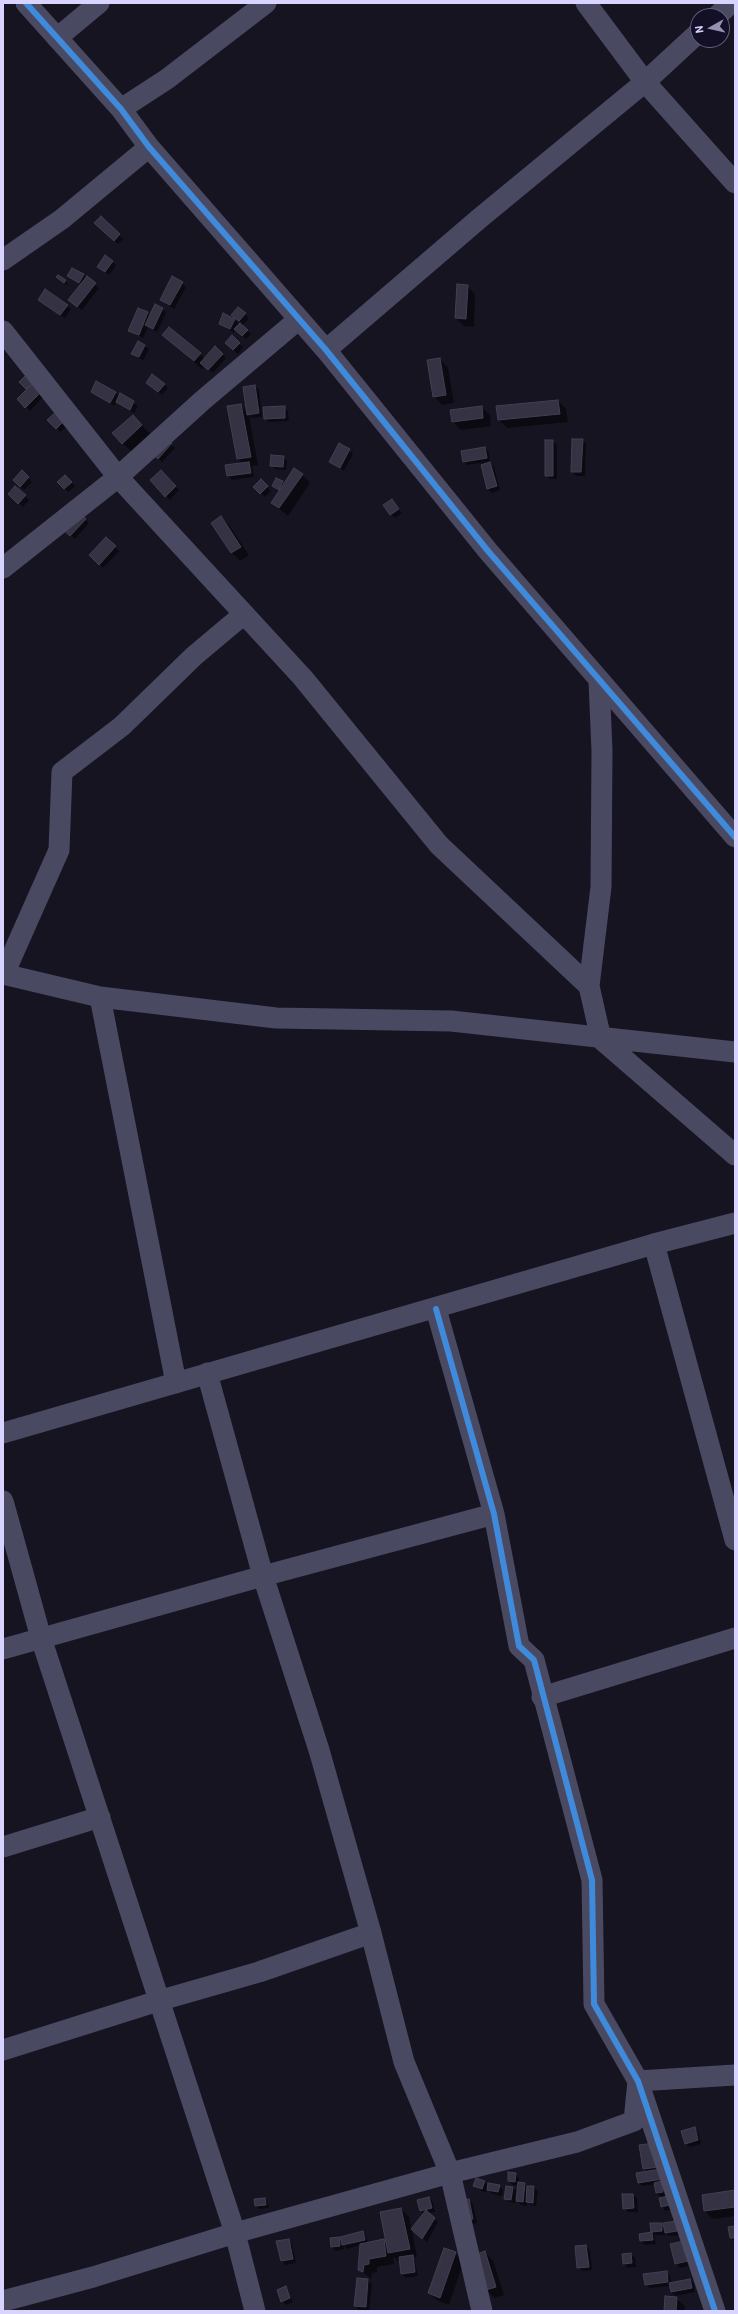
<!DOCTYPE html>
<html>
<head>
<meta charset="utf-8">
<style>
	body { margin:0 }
	#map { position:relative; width:738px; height:2314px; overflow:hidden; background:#161421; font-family:Barlow,sans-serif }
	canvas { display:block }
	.frame { position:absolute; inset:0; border:4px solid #d9d4ff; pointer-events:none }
	.north { position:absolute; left:690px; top:8px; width:40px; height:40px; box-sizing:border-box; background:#130f26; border:1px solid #625e7d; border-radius:50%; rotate:262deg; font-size:11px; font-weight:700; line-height:16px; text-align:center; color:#d9d4ff }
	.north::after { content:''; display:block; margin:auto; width:14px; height:18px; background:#9591b1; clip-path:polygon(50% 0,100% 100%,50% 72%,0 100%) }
</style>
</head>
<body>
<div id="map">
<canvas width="738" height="2314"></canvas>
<div class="frame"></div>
<div class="north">N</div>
</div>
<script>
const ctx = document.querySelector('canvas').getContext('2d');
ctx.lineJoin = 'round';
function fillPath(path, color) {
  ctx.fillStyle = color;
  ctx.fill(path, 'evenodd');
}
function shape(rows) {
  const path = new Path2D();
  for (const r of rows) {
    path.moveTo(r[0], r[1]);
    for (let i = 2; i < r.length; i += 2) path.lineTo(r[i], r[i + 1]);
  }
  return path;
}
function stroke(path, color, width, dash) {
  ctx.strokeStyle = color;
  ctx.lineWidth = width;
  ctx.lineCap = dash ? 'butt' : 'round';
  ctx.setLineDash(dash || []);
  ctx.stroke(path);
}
fillPath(shape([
	[101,217,123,239,118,244,96,223],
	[112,262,116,265,109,275,98,267],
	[83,275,99,288,82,310,73,304,81,285,69,276],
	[58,276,66,281,68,286,61,281],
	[182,283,186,287,174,309,161,300],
	[467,286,475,294,474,327,464,326,456,318],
	[43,303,67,305,71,309,65,318],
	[138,309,150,316,163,309,166,313,157,332,148,327,143,338,129,330],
	[245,314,249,318,242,326,251,334,246,339,235,329,234,333,220,324,234,319,238,323,236,328,241,323,236,319],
	[164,335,200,354,205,359,215,348,226,358,213,373,205,366,202,369],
	[232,337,243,347,238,354,226,343],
	[138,342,149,349,143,361,133,353],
	[440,359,448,368,454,403,442,405,434,396],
	[26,376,44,396,30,411,19,399,28,390,20,382],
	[164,384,168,388,162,395,151,387],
	[255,386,259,390,262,417,251,418,249,416,258,465,252,466,254,477,232,480,228,476,243,464,238,459,229,407,240,405,247,412],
	[92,392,115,393,138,406,134,413,116,401,114,406],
	[558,401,566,409,568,422,507,428,499,420],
	[284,407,288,411,289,421,269,422,265,418],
	[481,407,490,415,491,426,461,430,453,422],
	[49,420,70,424,60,432],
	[141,424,150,434,131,451,122,443],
	[165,439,175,448,162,462,152,453],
	[582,440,586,444,585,476,576,476,572,472],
	[553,441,557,445,557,479,550,479,546,475],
	[485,448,489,452,490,463,494,467,500,490,492,493,488,489,482,465,487,462,467,465,464,461],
	[349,450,353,454,344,471,330,462],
	[283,457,287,461,286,470,275,469,271,465],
	[161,471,179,490,170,500,151,480],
	[22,472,32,482,24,490,14,480],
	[302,475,310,483,288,516,272,503,280,492,273,486,282,482,285,484],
	[65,476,75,486,68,492,59,482],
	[261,481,271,491,265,497,255,487],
	[15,487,29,500,23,507,9,494],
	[392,500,402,513,395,518,391,514],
	[75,510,89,523,75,539,61,526],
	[221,517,229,525,249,555,240,561,232,553,212,523],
	[106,538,119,551,103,568,90,555],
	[694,2129,698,2132,701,2144,690,2147,686,2144],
	[663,2152,674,2209,665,2211,662,2207,662,2198,657,2193,655,2184,642,2186,639,2182,648,2172,644,2169],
	[515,2174,519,2178,519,2183,534,2187,538,2191,536,2206,531,2205,527,2202,527,2206,521,2205,516,2200,515,2203,509,2202,505,2198,507,2187,513,2188,518,2192,518,2185,513,2185,509,2181],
	[485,2182,489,2186,499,2186,503,2190,502,2196,492,2194,487,2189,486,2193,474,2186],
	[735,2191,735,2216,713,2219,705,2211],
	[633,2195,637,2198,638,2212,628,2212,624,2208],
	[429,2198,433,2202,435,2212,428,2213,438,2222,427,2242,416,2233,424,2214,420,2211],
	[264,2199,268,2203,269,2208,260,2209,256,2206],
	[469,2200,473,2204,477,2223,470,2224],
	[401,2209,409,2217,417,2257,414,2257,418,2276,406,2278,402,2274,400,2260,398,2261,393,2256,394,2264,377,2267,377,2272,372,2273,371,2279,359,2269,361,2245,347,2249,343,2244,344,2249,336,2251,332,2247,339,2238,343,2242,362,2232,366,2236,368,2243,383,2240,387,2244],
	[675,2223,680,2235,669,2236,666,2232,666,2235,654,2235,656,2244,645,2245,641,2241,640,2234,653,2233,652,2231,662,2224,665,2227],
	[735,2227,735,2242,731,2238],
	[288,2240,292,2244,296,2263,286,2265,282,2261,278,2242],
	[672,2245,692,2265,680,2268,676,2264],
	[586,2246,590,2250,592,2270,582,2271,578,2267],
	[485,2252,493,2261,504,2295,495,2298,486,2290],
	[455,2253,464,2261,449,2305,438,2301,429,2293],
	[631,2254,635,2258,636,2267,628,2268,624,2264],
	[666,2272,670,2276,671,2283,690,2280,694,2284,695,2292,675,2296,671,2292,670,2286,650,2288,646,2285],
	[368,2280,372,2284,369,2311,359,2310,355,2306],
	[286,2288,293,2302,286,2305,282,2301],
	[676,2298,685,2306,684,2311,665,2311]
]), '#0007');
const building = shape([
	[101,216,120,234,114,241,94,223,101,216],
	[105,255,113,261,105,272,97,267,105,255],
	[72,268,84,274,79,283,67,276,72,268],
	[58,275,66,280,64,283,56,277,58,275],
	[87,276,96,283,77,307,68,300,87,276],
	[172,276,183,282,170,305,160,300,172,276],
	[457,284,468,285,466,319,455,318,457,284],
	[45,289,68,305,60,315,38,300,45,289],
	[155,304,163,308,153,329,145,325,155,304],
	[238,307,246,313,239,321,231,315,238,307],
	[138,308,148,312,139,335,128,331,138,308],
	[223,313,235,319,230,329,219,324,223,313],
	[240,323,248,330,242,336,234,329,240,323],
	[169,327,201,353,194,361,162,335,169,327],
	[232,335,240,343,233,350,225,343,232,335],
	[138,341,145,345,139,357,131,354,138,341],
	[215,346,223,354,208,370,200,363,215,346],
	[440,358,446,395,433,397,427,360,440,358],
	[152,374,165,384,158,392,146,383,152,374],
	[26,375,33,383,26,389,19,382,26,375],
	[96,381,116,392,110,403,91,392,96,381],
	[33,383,41,392,25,408,17,399,33,383],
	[255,385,259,413,247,415,243,387,255,385],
	[120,393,134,401,130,410,116,402,120,393],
	[558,400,560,414,498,420,496,406,558,400],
	[241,404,251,457,237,459,227,406,241,404],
	[285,406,285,418,264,419,263,407,285,406],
	[482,406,483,418,452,422,450,410,482,406],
	[58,410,66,419,56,429,47,420,58,410],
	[133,415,142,425,122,444,112,433,133,415],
	[165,437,172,443,158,459,151,453,165,437],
	[572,439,583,439,581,472,571,472,572,439],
	[545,440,553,440,553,476,545,476,545,440],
	[339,443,350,449,340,468,329,462,339,443],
	[485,447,487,458,463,462,461,451,485,447],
	[271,455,284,456,283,467,270,466,271,455],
	[249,462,251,473,227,476,225,465,249,462],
	[490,462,497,486,487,489,481,465,490,462],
	[294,468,303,474,279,508,271,503,294,468],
	[22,470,29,477,20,487,13,480,22,470],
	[161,470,176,486,165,497,150,480,161,470],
	[65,475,72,482,64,489,57,482,65,475],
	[276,478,283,481,279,490,272,486,276,478],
	[261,479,268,486,260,494,253,487,261,479],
	[15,486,26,495,18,504,8,494,15,486],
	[392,499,399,509,390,515,383,505,392,499],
	[75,508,86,519,70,536,59,526,75,508],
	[221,516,241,547,231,553,211,523,221,516],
	[106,537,116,546,99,565,89,555,106,537],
	[695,2127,698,2140,685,2144,681,2131,695,2127],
	[655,2143,659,2167,643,2169,639,2145,655,2143],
	[661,2169,662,2179,638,2183,636,2173,661,2169],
	[508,2172,516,2173,515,2182,508,2181,508,2172],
	[476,2178,485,2181,482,2189,473,2186,476,2178],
	[661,2181,663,2192,656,2193,654,2183,661,2181],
	[518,2182,525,2183,523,2202,516,2201,518,2182],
	[488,2183,500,2185,498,2192,487,2190,488,2183],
	[506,2186,513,2187,511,2200,504,2199,506,2186],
	[527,2186,534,2186,533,2203,526,2202,527,2186],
	[735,2190,735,2207,704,2211,702,2195,735,2190],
	[622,2194,633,2194,634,2208,623,2209,622,2194],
	[668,2196,670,2205,661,2207,659,2198,668,2196],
	[429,2197,432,2208,420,2211,417,2200,429,2197],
	[265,2198,266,2205,255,2206,254,2199,265,2198],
	[469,2199,473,2219,465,2221,461,2201,469,2199],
	[401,2208,410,2249,388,2253,380,2212,401,2208],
	[426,2210,435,2218,422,2239,411,2229,426,2210],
	[676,2221,677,2231,665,2233,663,2223,676,2221],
	[650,2223,662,2223,662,2231,651,2232,650,2223],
	[735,2226,735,2238,730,2238,728,2227,735,2226],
	[363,2231,365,2240,342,2245,340,2237,363,2231],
	[652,2232,653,2240,640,2241,639,2234,652,2232],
	[339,2237,340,2246,331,2247,330,2238,339,2237],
	[289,2239,293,2259,281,2261,276,2241,289,2239],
	[384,2239,386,2256,369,2259,369,2264,364,2265,363,2272,358,2270,360,2244,384,2239],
	[684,2241,688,2261,675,2264,670,2244,684,2241],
	[586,2245,589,2267,577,2268,575,2246,586,2245],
	[444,2248,456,2252,440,2298,428,2293,444,2248],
	[485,2251,496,2287,486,2290,474,2255,485,2251],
	[631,2253,632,2263,623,2264,622,2254,631,2253],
	[413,2255,415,2272,401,2274,399,2257,413,2255],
	[667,2271,668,2282,645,2285,643,2274,667,2271],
	[357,2278,368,2279,366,2307,354,2306,357,2278],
	[690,2279,692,2288,671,2292,669,2283,690,2279],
	[286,2286,290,2298,281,2302,277,2290,286,2286],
	[665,2296,677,2297,676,2311,664,2311,665,2296]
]);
fillPath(building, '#343243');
stroke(building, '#433f54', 1);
stroke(shape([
	[26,3,121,109,149,147,326,350,488,551,735,837],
	[586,3,645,82,735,183],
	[717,16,731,3],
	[57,38,99,3],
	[121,109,167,79,266,3],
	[3,260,62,219,149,147],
	[3,331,118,477,303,678,439,845,589,986],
	[326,350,480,218,645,82,698,33],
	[3,568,118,477,203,400,299,319],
	[599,681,602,751,601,887,589,986,601,1039,735,1155],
	[3,974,100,997,276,1018,451,1021,735,1052],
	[4,974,59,850,62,772,122,726,194,656,244,614],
	[100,997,176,1383],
	[654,1244,735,1540],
	[436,1309,494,1514,519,1646,534,1660,592,1880,594,2004,638,2081,715,2311],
	[207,1373,263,1576,319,1750,371,1933,404,2062,450,2173,482,2311],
	[3,1433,654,1244,735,1223],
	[3,1501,41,1638,235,2233,255,2311],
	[3,1649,263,1576,494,1514],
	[542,1697,735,1638],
	[3,1847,100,1817],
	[3,2050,158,2001,259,1972,371,1933],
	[3,2301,93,2277,235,2233,450,2173,577,2142,634,2121,638,2081,735,2075]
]), '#4a4962', 21);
stroke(shape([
	[26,3,121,109,149,147,326,350,488,551,735,837],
	[436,1309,494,1514,519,1646,534,1660,592,1880,594,2004,638,2081,715,2311]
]), '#408adc', 6);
</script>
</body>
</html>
